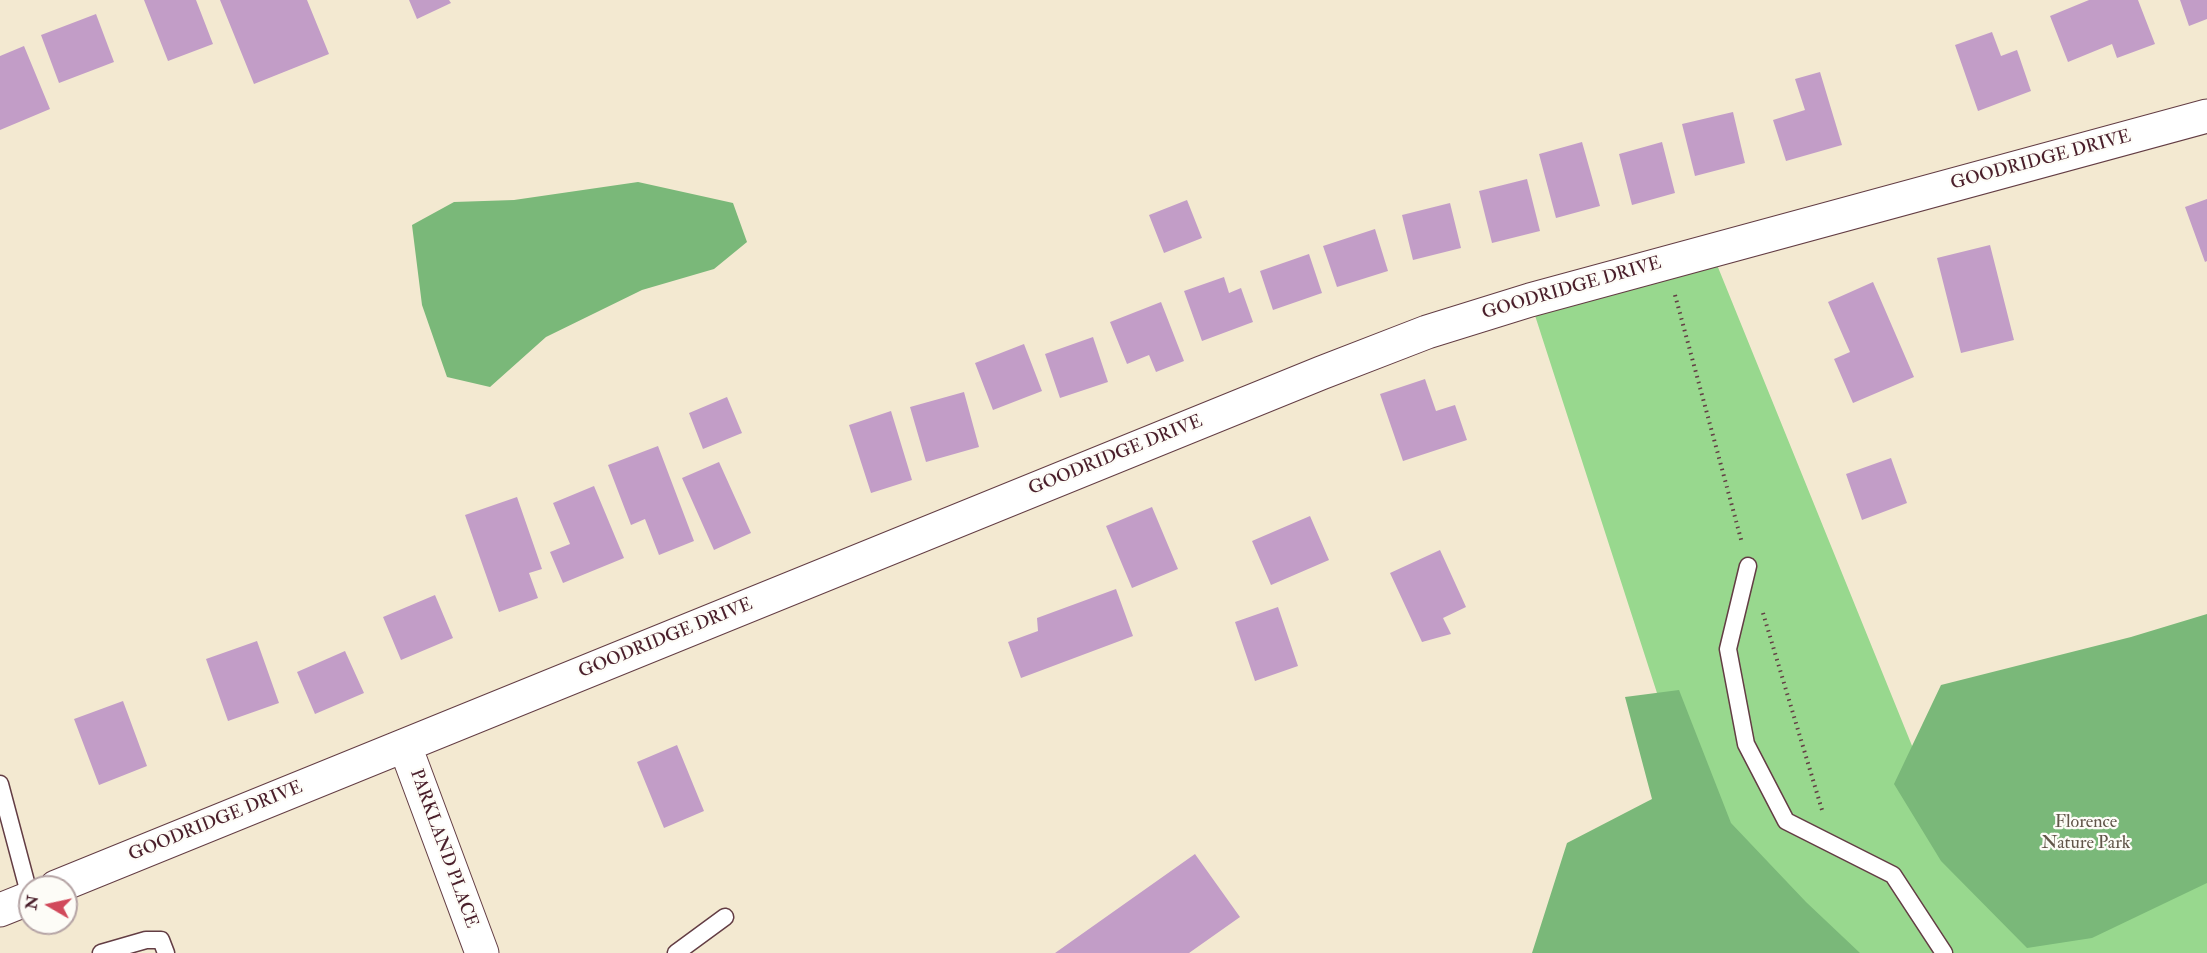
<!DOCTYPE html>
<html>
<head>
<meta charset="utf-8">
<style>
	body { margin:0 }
	#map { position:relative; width:2207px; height:953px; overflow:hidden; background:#f3e9d1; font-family:"IM FELL Double Pica",serif }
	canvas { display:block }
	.north { position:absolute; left:18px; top:875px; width:60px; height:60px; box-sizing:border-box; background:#fdfcf7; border:2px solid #b5a4a5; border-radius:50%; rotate:279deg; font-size:16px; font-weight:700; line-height:24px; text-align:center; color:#4a1f2b }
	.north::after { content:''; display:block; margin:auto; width:21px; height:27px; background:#d1495b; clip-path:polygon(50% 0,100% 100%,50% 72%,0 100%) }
</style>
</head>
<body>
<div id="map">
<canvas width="2207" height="953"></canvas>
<div class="north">N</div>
</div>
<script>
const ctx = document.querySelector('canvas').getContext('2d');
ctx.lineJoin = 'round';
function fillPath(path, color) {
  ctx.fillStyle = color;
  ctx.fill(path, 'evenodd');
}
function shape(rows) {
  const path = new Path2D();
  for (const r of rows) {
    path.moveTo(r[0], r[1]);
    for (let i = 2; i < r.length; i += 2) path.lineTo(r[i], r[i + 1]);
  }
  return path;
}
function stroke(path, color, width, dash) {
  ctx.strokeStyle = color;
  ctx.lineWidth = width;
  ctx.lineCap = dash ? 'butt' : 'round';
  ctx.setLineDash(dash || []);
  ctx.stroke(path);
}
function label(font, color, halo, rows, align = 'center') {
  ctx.font = font + ' "IM FELL Double Pica",serif';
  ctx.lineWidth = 4.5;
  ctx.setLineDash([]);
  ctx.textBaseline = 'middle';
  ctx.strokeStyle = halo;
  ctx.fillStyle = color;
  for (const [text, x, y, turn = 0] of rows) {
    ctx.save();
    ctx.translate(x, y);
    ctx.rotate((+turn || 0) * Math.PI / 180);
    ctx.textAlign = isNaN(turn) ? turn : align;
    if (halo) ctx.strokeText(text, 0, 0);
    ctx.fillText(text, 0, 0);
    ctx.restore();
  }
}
fillPath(shape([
	[1711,250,1919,763,2207,664,2207,953,1741,953,1530,300]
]), '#98d88e');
fillPath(shape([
	[638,182,733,203,747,242,714,269,642,290,546,337,490,387,447,377,422,305,412,225,454,202,514,200],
	[2207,614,2207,883,2092,938,2027,948,1941,861,1894,784,1941,685,2131,637],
	[1679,690,1731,823,1806,902,1860,953,1532,953,1567,843,1652,799,1625,697]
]), '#7ab879');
fillPath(shape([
	[144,0,196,0,213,44,168,61],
	[220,0,307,0,329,54,254,84],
	[409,0,449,0,451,3,417,19],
	[2089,0,2138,0,2155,44,2117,58,2112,44,2068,62,2050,16],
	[2180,0,2207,0,2207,19,2189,26],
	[96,14,114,62,59,83,41,35],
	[1992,32,2001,56,2017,50,2031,91,1978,111,1955,45],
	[24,46,50,109,0,130,0,56],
	[1820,72,1842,145,1786,161,1773,120,1805,110,1795,79],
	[1733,112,1745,163,1695,176,1682,124],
	[1582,142,1600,206,1556,218,1539,154],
	[1662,142,1675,193,1632,205,1619,154],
	[1527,179,1540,231,1492,243,1479,191],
	[2207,199,2207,261,2205,262,2185,207],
	[1187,200,1202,238,1164,253,1149,215],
	[1450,203,1461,248,1413,260,1402,215],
	[1375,229,1388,271,1337,287,1323,246],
	[1990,245,2014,340,1961,353,1937,258],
	[1309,254,1322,293,1273,310,1260,271],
	[1224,277,1229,293,1241,288,1253,322,1202,341,1184,291],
	[1873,282,1914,377,1853,403,1834,359,1850,352,1828,302],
	[1161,302,1184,361,1156,372,1149,355,1127,364,1110,322],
	[1093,337,1108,382,1060,398,1045,354],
	[1024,344,1042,391,993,410,975,363],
	[1425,379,1436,411,1455,405,1467,440,1403,461,1380,394],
	[964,392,979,447,926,462,910,407],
	[727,397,742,433,703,449,689,413],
	[891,411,912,480,871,493,849,425],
	[658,446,694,541,659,555,645,519,631,525,608,465],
	[1891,458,1907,503,1862,520,1846,474],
	[719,462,751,533,714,550,682,478],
	[594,486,624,558,563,583,550,552,570,544,553,503],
	[517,497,542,569,529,573,538,598,499,612,465,515],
	[1152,507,1178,569,1132,588,1106,526],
	[1310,516,1329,560,1271,585,1252,541],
	[1440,550,1466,607,1443,618,1451,634,1422,642,1390,573],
	[1116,589,1133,636,1021,678,1008,642,1038,631,1037,618],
	[435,595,453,638,401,660,383,617],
	[1278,607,1298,666,1255,681,1235,622],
	[257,641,279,703,228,721,206,659],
	[345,651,364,693,315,714,297,672],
	[123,701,147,766,99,785,74,719],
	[677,745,704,811,664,828,637,762],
	[1195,854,1240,917,1189,953,1055,953]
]), '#c29dc7');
const service = shape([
	[1748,566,1728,649,1746,744,1786,821,1893,875,1944,953],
	[0,784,30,897],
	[101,953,146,940,161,940,166,953],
	[676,953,725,917]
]);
const minor = shape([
	[405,746,482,953],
	[56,887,1321,373,1427,332,1530,300,2207,116],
	[0,910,30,898]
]);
stroke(service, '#633d44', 19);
stroke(minor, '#633d44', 35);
stroke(shape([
	[1675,295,1742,543],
	[1763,613,1822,810]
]), '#633d44', 4, [1.5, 4.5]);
stroke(service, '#fff', 16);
stroke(minor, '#fff', 33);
label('18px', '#4a1f2b', '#fdfcf7', [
	["GOODRIDGE DRIVE",2041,161,-15],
	["GOODRIDGE DRIVE",1572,289,-16],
	["GOODRIDGE DRIVE",1116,456,-22],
	["GOODRIDGE DRIVE",666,639,-22],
	["GOODRIDGE DRIVE",216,822,-22],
	["PARKLAND PLACE",443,849,70]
]);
label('18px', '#615649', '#fdfcf7', [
	["Florence",2086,823],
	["Nature Park",2086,844]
]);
</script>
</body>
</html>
